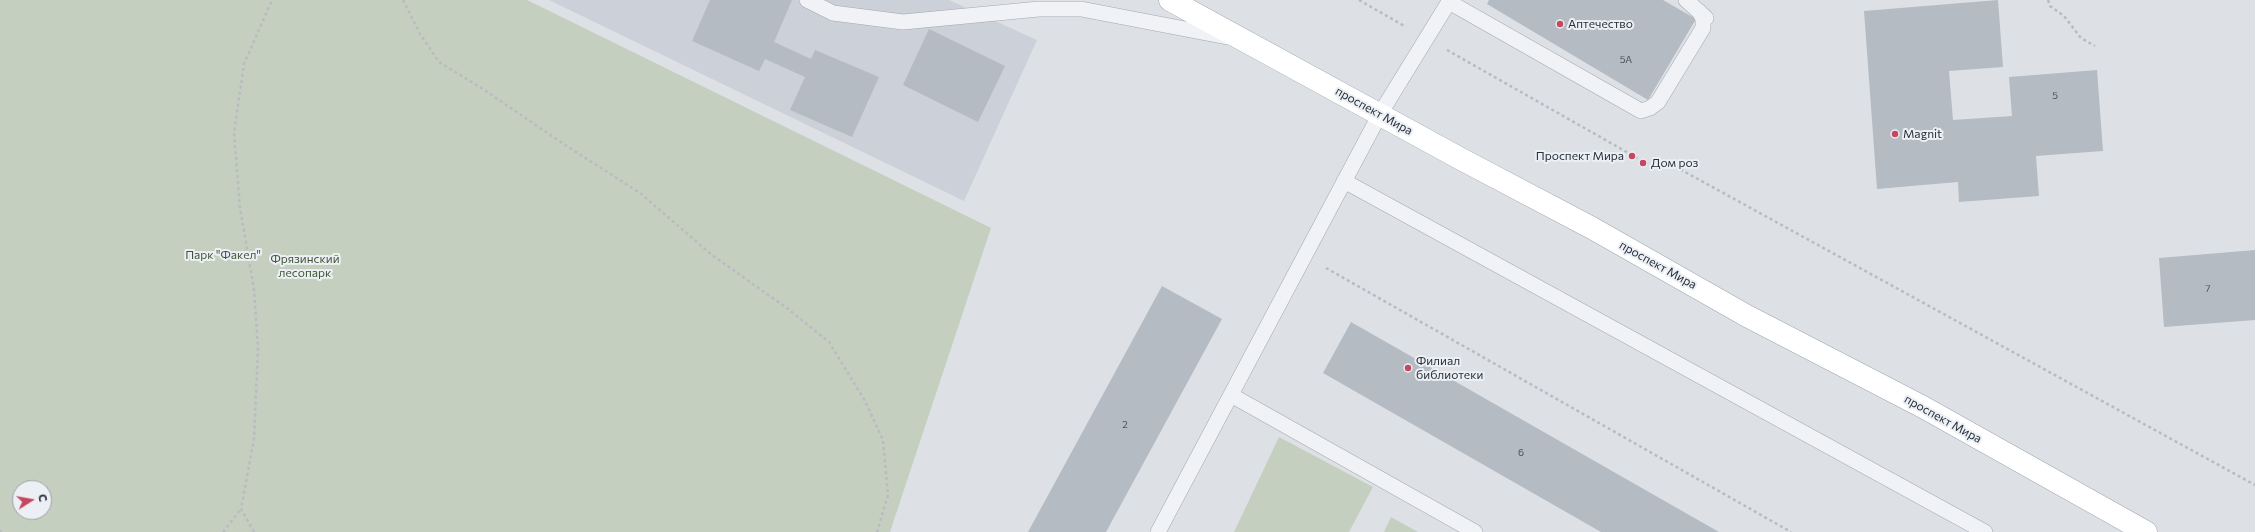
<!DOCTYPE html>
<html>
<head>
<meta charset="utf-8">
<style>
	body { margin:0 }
	#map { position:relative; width:2255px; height:532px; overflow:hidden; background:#dde1e6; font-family:Commissioner,sans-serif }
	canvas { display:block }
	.north { position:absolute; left:12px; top:480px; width:40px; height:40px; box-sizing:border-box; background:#ecf0f4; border:1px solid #9ea3aa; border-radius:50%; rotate:79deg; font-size:11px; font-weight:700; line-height:16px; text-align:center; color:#28303c }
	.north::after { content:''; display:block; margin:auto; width:14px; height:18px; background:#c44960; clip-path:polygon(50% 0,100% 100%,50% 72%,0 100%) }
</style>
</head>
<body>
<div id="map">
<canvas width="2255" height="532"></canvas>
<div class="north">С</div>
</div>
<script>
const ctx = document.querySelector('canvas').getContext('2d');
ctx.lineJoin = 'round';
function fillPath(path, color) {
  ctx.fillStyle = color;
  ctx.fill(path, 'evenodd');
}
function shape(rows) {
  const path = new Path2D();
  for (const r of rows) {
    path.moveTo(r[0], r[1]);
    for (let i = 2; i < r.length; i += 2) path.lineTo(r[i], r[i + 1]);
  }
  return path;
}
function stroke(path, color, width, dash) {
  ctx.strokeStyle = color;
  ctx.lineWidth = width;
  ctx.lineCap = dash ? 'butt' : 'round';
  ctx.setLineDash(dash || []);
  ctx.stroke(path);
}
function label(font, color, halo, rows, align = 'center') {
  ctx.font = font + ' Commissioner,sans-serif';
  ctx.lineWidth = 4;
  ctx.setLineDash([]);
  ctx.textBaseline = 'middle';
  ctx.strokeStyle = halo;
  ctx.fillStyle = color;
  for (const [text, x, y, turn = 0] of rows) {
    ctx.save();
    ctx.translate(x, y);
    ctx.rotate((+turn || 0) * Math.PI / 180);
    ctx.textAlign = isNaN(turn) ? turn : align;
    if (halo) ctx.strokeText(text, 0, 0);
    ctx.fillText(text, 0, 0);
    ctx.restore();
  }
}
fillPath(shape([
	[549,0,949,0,1037,40,964,201]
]), '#ccd0d8');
fillPath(shape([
	[0,0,527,0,991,228,890,532,0,532],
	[20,488,44,488,44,512,20,512],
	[1279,437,1373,487,1349,532,1234,532],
	[1391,517,1418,532,1384,532]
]), '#c4cfbf');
fillPath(shape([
	[710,0,792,0,774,42,811,59,815,50,879,77,852,137,790,110,805,77,765,59,759,71,692,41],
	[1489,0,1663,0,1696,19,1648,100,1487,4],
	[1998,0,2003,67,1949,71,1953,120,2012,116,2009,77,2097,70,2103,151,2036,156,2039,196,1959,202,1958,182,1877,189,1864,11],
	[929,29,1005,66,978,122,903,85],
	[2255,250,2255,320,2164,327,2159,258],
	[1162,286,1222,319,1106,532,1028,532],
	[1351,322,1719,532,1601,532,1323,373]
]), '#b5bbc2');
const service = shape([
	[807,0,833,13,903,22,1039,9,1081,9,1227,37],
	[1686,0,1706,18],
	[1449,2,1641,111,1650,108,1658,102,1703,28,1703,19,1699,11],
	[1344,181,1985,532],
	[1231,395,1475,532],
	[1158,532,1380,114,1450,0]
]);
const primary = shape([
	[1170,0,1461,159,1592,228,1747,316,1923,407,2146,532]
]);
stroke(service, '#a3a8b0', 16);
stroke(primary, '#9ea6b1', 23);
stroke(shape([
	[403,0,420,34,439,62,483,89,562,143,640,193,712,255,788,309,829,342,865,401,883,440,888,495,877,532],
	[1359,0,1406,27],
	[2048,0,2050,6,2064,16,2081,38,2095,46],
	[1447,50,1646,163,1676,167,2255,485],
	[1326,268,1791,532],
	[0,530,1,532],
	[223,532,241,509],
	[254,532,241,509,254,439,258,348,254,289,240,208,234,133,244,64,272,0]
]), '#b8bcc1', 2.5, [3, 3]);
stroke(service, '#f0f2f5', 15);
stroke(primary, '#fff', 22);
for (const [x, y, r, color] of [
	[1560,24,4,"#c44960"],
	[1895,134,4,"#c44960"],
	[1632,156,4,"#c44960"],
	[1643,163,4,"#c44960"],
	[1408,368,4,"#c44960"]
]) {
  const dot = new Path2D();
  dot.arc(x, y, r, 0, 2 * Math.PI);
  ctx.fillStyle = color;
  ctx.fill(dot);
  stroke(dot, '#ecf0f4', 1.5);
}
label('10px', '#4b535e', null, [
	["5А",1626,60],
	["5",2055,96],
	["7",2208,289],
	["2",1125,425],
	["6",1521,453]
]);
label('12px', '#28303c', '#ecf0f4', [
	["Аптечество",1568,24],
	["Magnit",1903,134],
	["Проспект Мира",1624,156,"right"],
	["Дом роз",1651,163],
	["Филиал",1416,361],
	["библиотеки",1416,375]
], 'left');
label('12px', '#28303c', '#ecf0f4', [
	["проспект Мира",1374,111,29],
	["проспект Мира",1658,265,29],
	["проспект Мира",1943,419,29]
]);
label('12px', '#3d5636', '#ecf0f4', [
	["Парк \"Факел\"",223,255],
	["Фрязинский",305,259],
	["лесопарк",305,273]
]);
</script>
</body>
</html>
